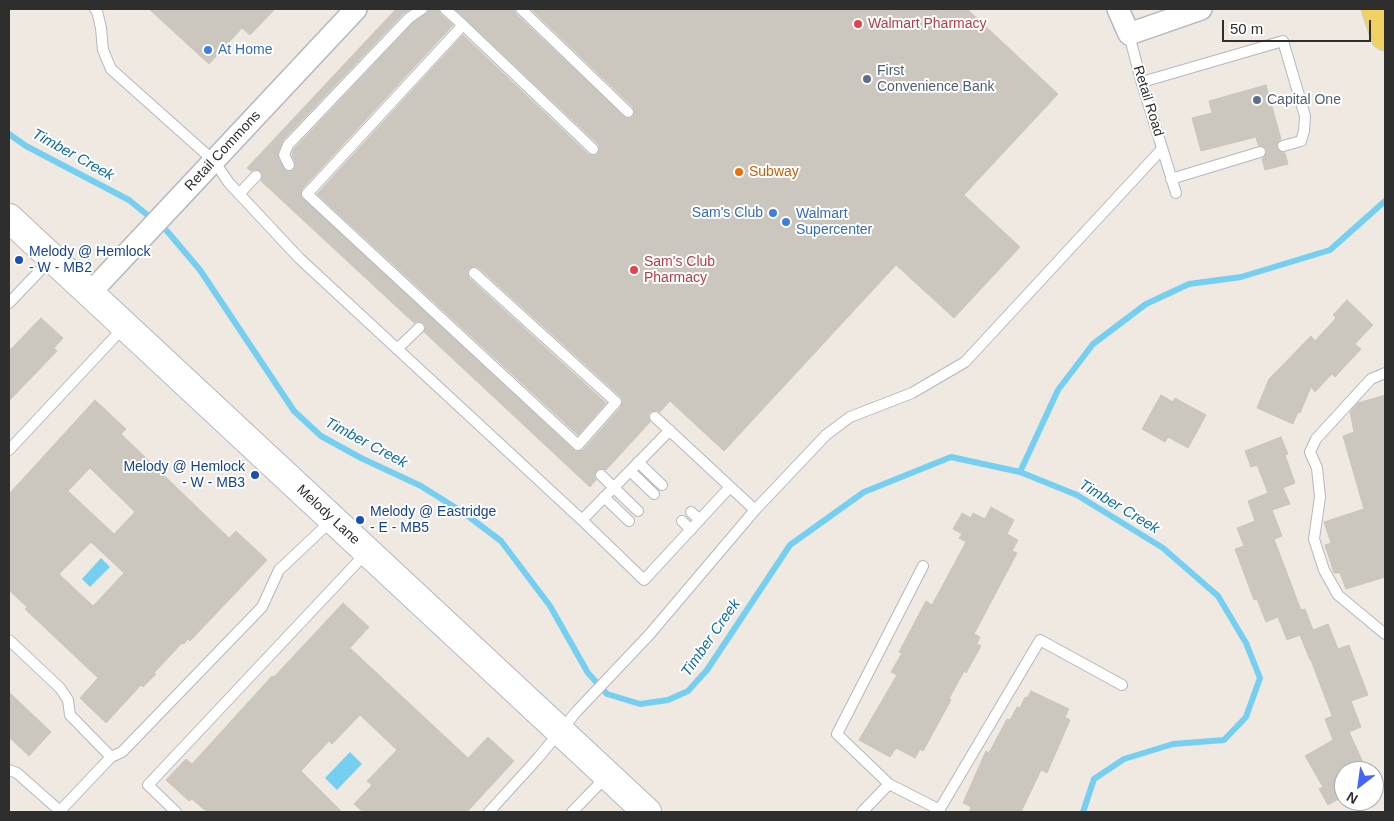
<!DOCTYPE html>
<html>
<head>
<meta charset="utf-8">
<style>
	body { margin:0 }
	#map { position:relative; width:1394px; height:821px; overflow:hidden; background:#efe9e1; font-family:Arial,sans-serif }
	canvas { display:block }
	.frame { position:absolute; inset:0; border:10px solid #2e2e2e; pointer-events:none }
	.north { position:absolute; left:1334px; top:761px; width:50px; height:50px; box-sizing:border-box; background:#fff; border:1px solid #ababab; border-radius:50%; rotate:210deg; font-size:14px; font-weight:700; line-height:20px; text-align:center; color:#2e2e2e }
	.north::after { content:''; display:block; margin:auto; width:18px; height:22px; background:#4264fb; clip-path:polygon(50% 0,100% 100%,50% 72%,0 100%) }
	.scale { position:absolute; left:1222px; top:20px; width:149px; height:22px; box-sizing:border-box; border:2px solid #2e2e2e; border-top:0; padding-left:6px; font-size:15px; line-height:18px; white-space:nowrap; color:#2e2e2e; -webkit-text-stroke:4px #fff; paint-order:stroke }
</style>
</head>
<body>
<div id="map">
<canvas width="1394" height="821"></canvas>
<div class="frame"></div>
<div class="north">N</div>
<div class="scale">50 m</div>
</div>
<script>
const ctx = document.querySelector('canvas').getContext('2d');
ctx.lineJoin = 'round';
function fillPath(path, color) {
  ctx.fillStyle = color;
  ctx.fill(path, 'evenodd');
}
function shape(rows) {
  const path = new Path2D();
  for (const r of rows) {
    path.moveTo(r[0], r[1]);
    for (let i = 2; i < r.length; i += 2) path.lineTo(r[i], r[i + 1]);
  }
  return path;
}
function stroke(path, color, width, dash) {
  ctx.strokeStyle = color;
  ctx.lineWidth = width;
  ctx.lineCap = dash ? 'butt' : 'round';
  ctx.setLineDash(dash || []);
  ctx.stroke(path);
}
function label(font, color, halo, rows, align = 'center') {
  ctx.font = font + ' Arial,sans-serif';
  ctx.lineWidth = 4;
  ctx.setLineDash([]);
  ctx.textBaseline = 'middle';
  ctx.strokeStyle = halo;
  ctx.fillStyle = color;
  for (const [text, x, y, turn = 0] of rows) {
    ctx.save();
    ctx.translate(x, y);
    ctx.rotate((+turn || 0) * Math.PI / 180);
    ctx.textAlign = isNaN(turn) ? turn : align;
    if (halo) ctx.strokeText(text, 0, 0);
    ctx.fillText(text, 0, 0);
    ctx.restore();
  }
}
fillPath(shape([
	[101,558,110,567,90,587,82,579],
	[350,752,362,764,337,790,325,778]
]), '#75cff0');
stroke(shape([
	[9,134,26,146,129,200,167,231,200,270,294,411,321,436,361,458,421,486,464,513,501,541,550,606,588,673,607,694,640,704,668,700,688,691,707,670,790,545,864,492,951,457,1020,472,1077,495,1163,548,1218,596,1246,643,1260,678,1246,717,1224,740,1173,744,1124,759,1094,779,1083,812],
	[1020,472,1058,390,1093,344,1146,304,1189,284,1241,277,1330,250,1385,201]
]), '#75cff0', 6);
const building = shape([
	[149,9,275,9,250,35,242,28,209,64,149,9],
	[396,9,410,9,404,13,283,140,278,152,278,158,285,170,289,172,294,169,296,165,292,155,294,149,413,23,426,14,429,9,438,9,440,14,453,25,302,189,301,196,576,452,583,450,621,407,623,400,621,397,479,268,475,266,469,268,467,272,469,278,606,403,578,435,317,194,463,35,588,154,594,156,598,153,600,148,598,144,455,9,514,9,516,14,627,119,633,117,634,114,633,107,531,9,967,9,1058,94,964,195,1020,247,954,318,896,265,724,451,670,401,660,412,656,410,650,412,648,416,650,422,606,470,600,468,596,471,594,476,596,480,590,487,424,332,426,327,424,323,418,321,414,323,261,181,263,175,260,171,255,169,251,171,247,168,396,9],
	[1266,85,1281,139,1277,144,1277,148,1281,152,1285,153,1288,164,1265,170,1262,159,1265,156,1267,150,1264,147,1258,145,1256,137,1201,151,1192,118,1212,113,1209,101,1266,85],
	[1347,300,1373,325,1355,344,1361,349,1335,377,1332,374,1315,392,1311,387,1300,413,1298,412,1293,424,1257,408,1269,379,1311,336,1315,341,1336,318,1333,315,1347,300],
	[41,318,63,338,54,348,57,351,9,401,9,351,41,318],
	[1161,395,1173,402,1175,398,1206,415,1188,448,1168,437,1165,442,1142,429,1161,395],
	[1385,395,1385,577,1346,589,1340,573,1334,573,1325,545,1331,543,1324,522,1364,509,1343,436,1354,432,1350,412,1358,403,1385,395],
	[95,400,126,429,121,434,229,538,236,531,267,560,190,641,188,639,184,644,182,643,154,673,156,674,143,687,141,685,106,723,80,698,98,678,25,609,27,607,9,590,9,494,95,400],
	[90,468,135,512,114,534,68,491,90,468],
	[91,542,124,573,93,606,59,574,91,542],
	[1281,437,1288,454,1285,455,1295,483,1283,488,1290,504,1272,510,1282,536,1274,539,1301,610,1305,609,1313,630,1328,624,1338,649,1349,645,1368,695,1351,701,1361,727,1349,732,1367,771,1344,771,1344,796,1328,805,1319,789,1323,787,1305,756,1333,740,1325,719,1332,716,1311,660,1310,660,1300,635,1287,640,1278,617,1266,622,1257,599,1254,600,1235,549,1244,546,1237,528,1255,521,1248,501,1268,493,1257,465,1251,467,1245,451,1281,437],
	[991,507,1014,520,1007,534,1018,540,1012,551,1017,553,974,634,980,637,977,644,981,646,966,673,964,671,949,699,951,700,923,751,920,749,915,758,896,748,890,757,859,740,897,675,891,672,902,653,899,652,926,601,932,605,966,542,959,538,962,534,953,529,962,513,971,518,973,513,985,519,991,507],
	[343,603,369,627,350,648,468,758,488,737,514,761,467,812,363,812,354,804,372,785,367,781,397,750,360,715,332,744,329,741,301,771,342,812,207,812,192,799,189,801,166,780,186,759,192,764,272,676,274,677,343,603],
	[1031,691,1069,709,1065,717,1070,720,1047,773,1041,770,1021,812,969,812,971,807,963,803,986,751,989,753,1007,719,1010,720,1017,707,1020,708,1025,697,1027,698,1031,691],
	[9,692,51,732,29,756,9,737,9,692]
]);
fillPath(building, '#cbc7bf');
stroke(building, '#cbc5ba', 1);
const lane = shape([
	[95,9,97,11,101,28,103,50,111,69,214,161,229,183,299,258,582,520,670,430],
	[445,9,463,25],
	[521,9,628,112],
	[1129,34,1140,77,1176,193],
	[1142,82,1283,41,1305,116,1304,131,1301,141,1283,146],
	[289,165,284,155,288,145,409,18,422,9],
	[1171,179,1260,152],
	[239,194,256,176],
	[474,273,616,402,578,445,307,194,463,25,593,149],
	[9,303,51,259],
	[397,349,419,328],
	[1385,373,1371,379,1316,439,1310,452,1317,468,1320,497,1314,539,1324,570,1338,595,1385,634],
	[655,417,755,510],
	[9,450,124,327],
	[638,462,662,485],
	[630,471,654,494],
	[601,475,638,511],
	[604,497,629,521],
	[691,512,700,520],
	[582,520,644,580,730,487],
	[682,521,691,530],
	[9,640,60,688,68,700,70,715,111,757],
	[9,770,17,773,60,811],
	[889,784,940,810],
	[59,812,111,757,122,752,262,607,279,570,332,520],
	[176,812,148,785,367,552],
	[489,812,538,758,577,711,649,635,755,510,826,435,850,417,912,393,965,362,1162,149],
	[572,812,607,776],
	[862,812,889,784,837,734,923,566],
	[938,812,1040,640,1122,685]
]);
const street = shape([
	[1118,9,1129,34,1201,9],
	[90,293,356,9]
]);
const secondary = shape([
	[9,218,647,812]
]);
const primary = shape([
	[1376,9,1385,36]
]);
stroke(lane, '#b4b7c1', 12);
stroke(street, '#b4b7c1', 24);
stroke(secondary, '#b4b7c1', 30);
stroke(primary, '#c9c9c9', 30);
stroke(lane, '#fff', 10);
stroke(street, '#fff', 21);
stroke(secondary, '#fff', 28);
stroke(primary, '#f2d163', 28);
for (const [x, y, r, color] of [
	[858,24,5,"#e0444e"],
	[208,50,5,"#3f7fe0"],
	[867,79,5,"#5c6f8a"],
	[1257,100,5,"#5c6f8a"],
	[739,172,5,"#e8710a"],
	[773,213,5,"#3f7fe0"],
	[786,222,5,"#3f7fe0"],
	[19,260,5,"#1a4fb4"],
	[634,270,5,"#e0444e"],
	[255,475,5,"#1a4fb4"],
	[360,520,5,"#1a4fb4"]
]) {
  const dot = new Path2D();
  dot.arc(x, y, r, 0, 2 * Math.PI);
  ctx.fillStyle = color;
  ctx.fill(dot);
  stroke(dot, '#fff', 2);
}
label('14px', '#be3a42', '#fff', [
	["Walmart Pharmacy",868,24],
	["Sam's Club",644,262],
	["Pharmacy",644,278]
], 'left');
label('14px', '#366cbe', '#fff', [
	["At Home",218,50],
	["Sam's Club",763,213,"right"],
	["Walmart",796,214],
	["Supercenter",796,230]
], 'left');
label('14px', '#4e5e75', '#fff', [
	["First",877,71],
	["Convenience Bank",877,87],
	["Capital One",1267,100]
], 'left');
label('14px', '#2e2e2e', '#fff', [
	["Retail Road",1148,101,73],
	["Retail Commons",223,151,-47],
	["Melody Lane",328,515,43]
]);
label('14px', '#c56008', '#fff', [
	["Subway",749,172]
], 'left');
label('14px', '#164399', '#fff', [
	["Melody @ Hemlock",29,252],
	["- W - MB2",29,268],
	["Melody @ Hemlock",245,467,"right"],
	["- W - MB3",245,483,"right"],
	["Melody @ Eastridge",370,512],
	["- E - MB5",370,528]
], 'left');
label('italic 15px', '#0d6fa3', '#fff', [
	["Timber Creek",73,155,29],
	["Timber Creek",366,443,28],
	["Timber Creek",1119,507,31],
	["Timber Creek",711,638,-55]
]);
</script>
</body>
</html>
